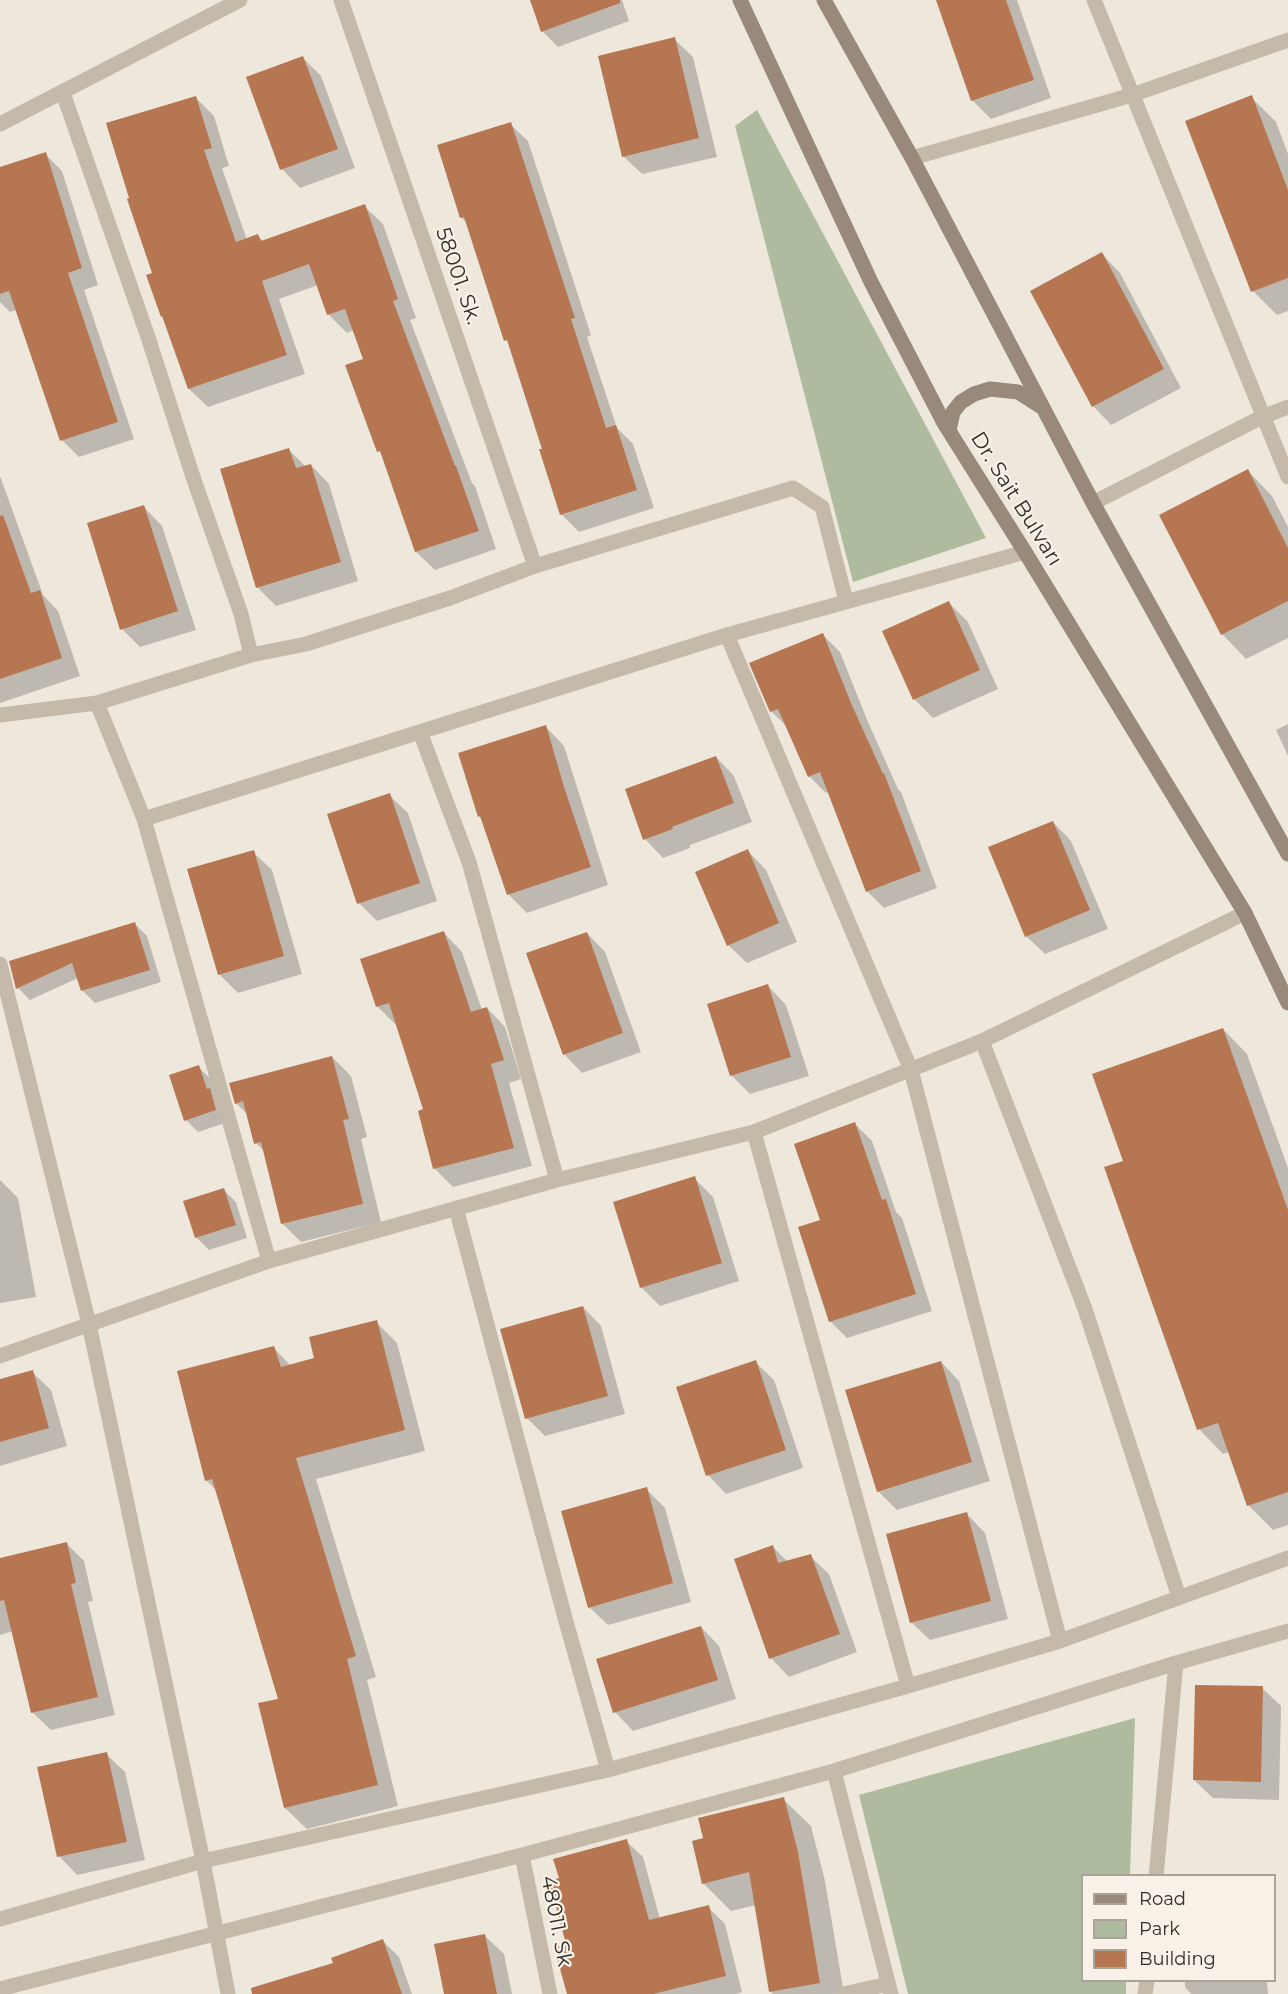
<!DOCTYPE html>
<html>
<head>
<meta charset="utf-8">
<style>
	body { margin:0 }
	#map { position:relative; width:1288px; height:1994px; overflow:hidden; background:#eee8dc; font-family:Montserrat,sans-serif }
	canvas { display:block }
	.legend { position:absolute; left:1081px; top:1874px; width:195px; height:108px; box-sizing:border-box; background:#f7f1e8; border:2px solid #a9a39b; margin:0; padding:8px 10px; list-style:none; font-size:18px; color:#332d28 }
	.legend li { display:flex; align-items:center; gap:12px; height:30px }
	.legend b { width:30px; border:2px solid #a9a39b }
</style>
</head>
<body>
<div id="map">
<canvas width="1288" height="1994"></canvas>
<ul class="legend">
<li><b style="height:8px;background:#98897b"></b>Road</li>
<li><b style="height:16px;background:#aebb9e"></b>Park</li>
<li><b style="height:16px;background:#b67652"></b>Building</li>
</ul>
</div>
<script>
const ctx = document.querySelector('canvas').getContext('2d');
ctx.lineJoin = 'round';
function fillPath(path, color) {
  ctx.fillStyle = color;
  ctx.fill(path, 'evenodd');
}
function shape(rows) {
  const path = new Path2D();
  for (const r of rows) {
    path.moveTo(r[0], r[1]);
    for (let i = 2; i < r.length; i += 2) path.lineTo(r[i], r[i + 1]);
  }
  return path;
}
function stroke(path, color, width, dash) {
  ctx.strokeStyle = color;
  ctx.lineWidth = width;
  ctx.lineCap = dash ? 'butt' : 'round';
  ctx.setLineDash(dash || []);
  ctx.stroke(path);
}
function label(font, color, halo, rows, align = 'center') {
  ctx.font = font + ' Montserrat,sans-serif';
  ctx.lineWidth = 4.5;
  ctx.setLineDash([]);
  ctx.textBaseline = 'middle';
  ctx.strokeStyle = halo;
  ctx.fillStyle = color;
  for (const [text, x, y, turn = 0] of rows) {
    ctx.save();
    ctx.translate(x, y);
    ctx.rotate((+turn || 0) * Math.PI / 180);
    ctx.textAlign = isNaN(turn) ? turn : align;
    if (halo) ctx.strokeText(text, 0, 0);
    ctx.fillText(text, 0, 0);
    ctx.restore();
  }
}
fillPath(shape([
	[757,110,986,538,853,582,735,126],
	[1135,1718,1130,1875,1082,1876,1082,1980,1126,1981,1126,1994,908,1994,859,1795]
]), '#aebb9e');
fillPath(shape([
	[531,0,622,0,629,21,558,47,542,31],
	[937,0,1017,0,1051,98,991,119,972,100],
	[674,39,693,57,717,157,642,174,623,156],
	[303,58,321,76,355,168,300,188,282,169],
	[195,97,214,116,229,166,222,168,247,240,258,236,263,241,364,206,383,224,416,318,410,320,472,483,475,486,496,549,435,570,416,552,384,456,379,451,365,360,354,330,347,333,328,314,318,285,279,299,305,374,208,407,189,389,165,319,162,316,148,276,154,274],
	[1251,97,1276,122,1288,154,1288,311,1277,315,1253,291],
	[510,124,528,141,591,335,587,337,617,428,633,444,654,508,579,532,561,514,544,450,510,344,506,340,467,223,461,217],
	[45,154,62,171,98,285,84,290,134,439,79,457,62,440,17,310,10,312,0,302,0,168],
	[1102,254,1120,273,1181,388,1111,425,1093,406],
	[289,450,306,467,311,465,329,484,358,581,276,606,257,587],
	[1248,471,1272,496,1288,527,1288,638,1246,659,1222,634],
	[0,476,43,595,58,611,80,676,0,703],
	[144,507,162,526,196,630,140,647,122,629],
	[949,603,968,622,998,689,933,718,914,699],
	[823,635,840,652,868,722,898,789,901,792,937,888,884,908,867,891,829,792,826,793,809,776,788,728,771,711],
	[1288,724,1288,756,1276,730],
	[546,727,564,746,608,885,527,913,508,894,483,820,479,816],
	[716,757,734,776,752,822,690,845,690,848,663,858,645,839],
	[389,795,408,813,437,901,377,921,359,903],
	[1053,822,1071,841,1108,929,1045,954,1026,936],
	[748,851,766,870,797,942,747,963,728,945],
	[253,852,272,870,302,974,238,993,219,974],
	[134,923,147,936,161,982,95,1003,82,990,78,978,30,1000,18,988],
	[444,933,462,952,482,1010,487,1008,505,1027,521,1079,509,1083,532,1166,453,1187,434,1168,425,1110,396,1025,377,1006],
	[587,933,605,952,641,1052,582,1073,564,1054],
	[768,986,786,1005,809,1076,750,1094,732,1076,709,1005],
	[1223,1029,1247,1054,1288,1168,1288,1525,1273,1530,1249,1506,1229,1452,1223,1454,1199,1429,1125,1162],
	[332,1057,351,1076,367,1137,361,1139,381,1222,301,1242,282,1223,265,1152,256,1143,248,1115,236,1103],
	[198,1067,211,1079,228,1122,198,1132,186,1120],
	[855,1124,872,1141,896,1212,902,1218,932,1311,847,1338,830,1321,822,1221],
	[694,1178,713,1197,739,1281,660,1306,641,1287],
	[0,1180,18,1198,36,1297,0,1303],
	[224,1190,236,1202,247,1238,209,1250,196,1237],
	[583,1307,601,1326,625,1414,545,1436,527,1418],
	[376,1322,397,1343,425,1451,316,1479,376,1677,367,1680,398,1806,307,1829,285,1808,280,1700,217,1491,206,1480,274,1348,291,1366,316,1359],
	[755,1362,774,1380,803,1468,726,1494,708,1475,678,1388],
	[941,1362,959,1381,990,1481,897,1510,878,1491],
	[32,1372,51,1390,67,1446,0,1466,0,1381],
	[646,1489,665,1508,691,1602,608,1625,589,1607],
	[967,1514,985,1533,1008,1619,930,1640,911,1622],
	[66,1543,84,1561,93,1601,88,1602,115,1715,51,1730,33,1713,13,1631,0,1635,0,1559],
	[773,1547,788,1562,810,1556,829,1574,857,1652,789,1677,771,1658],
	[701,1627,719,1646,736,1699,633,1731,615,1712],
	[1262,1688,1281,1706,1279,1800,1213,1798,1194,1780],
	[106,1754,125,1772,145,1860,77,1875,59,1856],
	[783,1799,811,1826,825,1881,844,1994,773,1994,770,1991,756,1905,731,1911,703,1883,705,1839],
	[626,1841,643,1857,660,1919,708,1907,725,1924,742,1992,736,1994,569,1994,568,1945],
	[485,1936,504,1954,512,1994,446,1994],
	[383,1941,399,1957,412,1994,259,1994,335,1964],
	[1185,1980,1267,1980,1268,1994,1191,1994,1185,1987]
]), '#0003');
fillPath(shape([
	[530,0,620,0,620,3,541,32],
	[936,0,1006,0,1034,80,971,101],
	[675,37,699,138,622,157,598,56],
	[303,56,338,149,280,170,246,77],
	[1252,95,1288,190,1288,278,1251,292,1185,121],
	[196,96,212,148,204,150,236,242,258,234,261,241,365,204,398,299,393,301,455,466,456,466,479,531,415,552,380,451,377,452,345,365,363,359,345,309,327,315,309,264,262,281,287,355,188,389,162,316,161,317,146,275,152,273,127,199,129,198,106,123],
	[511,122,575,318,571,319,606,428,616,425,637,490,560,515,539,449,542,449,507,340,504,341,464,217,460,218,437,145],
	[46,152,82,268,68,273,118,422,60,441,9,291,0,294,0,167],
	[1102,252,1164,369,1092,407,1030,291],
	[289,448,296,468,311,464,341,562,256,588,220,469],
	[1248,469,1288,548,1288,601,1221,635,1159,515],
	[144,505,178,611,120,630,87,523],
	[3,515,31,593,40,590,62,658,0,679,0,516],
	[949,601,980,670,913,700,882,631],
	[823,633,851,703,883,774,884,773,921,871,866,892,820,772,808,777,778,709,770,712,749,663],
	[546,725,565,790,591,867,507,895,480,816,478,817,458,753],
	[716,756,734,803,672,827,673,829,643,840,625,789],
	[390,793,420,883,357,904,327,814],
	[1053,821,1090,910,1025,937,988,847],
	[748,849,779,923,727,946,695,872],
	[254,850,284,956,218,975,187,869],
	[135,922,150,970,81,991,72,963,16,989,9,961],
	[444,931,471,1012,487,1007,504,1060,491,1064,514,1148,433,1169,418,1111,423,1109,389,1003,376,1007,360,959],
	[587,932,623,1033,563,1055,526,953],
	[768,984,791,1057,730,1076,707,1004],
	[1223,1028,1288,1210,1288,1492,1247,1506,1218,1423,1197,1430,1104,1167,1123,1161,1092,1074],
	[332,1056,349,1119,343,1120,363,1204,281,1224,261,1142,254,1144,243,1101,235,1104,229,1083],
	[199,1065,207,1089,210,1088,216,1110,184,1121,169,1075],
	[855,1122,882,1200,886,1199,916,1294,829,1322,798,1227,820,1220,794,1144],
	[695,1176,722,1263,640,1288,613,1202],
	[224,1188,236,1225,195,1238,183,1201],
	[583,1306,608,1396,525,1419,500,1329],
	[377,1320,405,1430,296,1458,356,1656,347,1659,378,1785,284,1808,258,1703,278,1699,212,1479,205,1481,177,1371,274,1346,281,1367,314,1358,309,1337],
	[756,1360,786,1450,706,1476,676,1387],
	[941,1361,972,1462,877,1492,845,1390],
	[33,1370,49,1428,0,1442,0,1379],
	[647,1487,673,1583,588,1608,561,1511],
	[967,1512,991,1601,910,1623,886,1534],
	[67,1542,76,1583,71,1584,98,1697,31,1713,4,1600,0,1601,0,1558],
	[773,1545,778,1563,811,1554,840,1634,769,1659,734,1559],
	[701,1626,718,1680,613,1713,596,1659],
	[1195,1685,1263,1686,1261,1782,1193,1780],
	[107,1752,127,1842,57,1857,37,1767],
	[784,1797,798,1852,820,1983,769,1992,749,1872,702,1884,692,1841,703,1838,698,1818],
	[627,1839,649,1920,709,1905,726,1976,653,1994,567,1994,554,1947,566,1944,549,1881,559,1878,553,1859],
	[485,1934,497,1994,444,1994,434,1944],
	[383,1939,402,1994,252,1994,251,1988,333,1963,331,1958]
]), '#b67652');
stroke(shape([
	[843,1994,888,1984]
]), '#c5b9a9', 15);
stroke(shape([
	[341,0,535,566],
	[1094,0,1288,477],
	[63,93,148,337,193,477,241,614,251,655],
	[0,124,240,0],
	[912,158,1132,95,1288,40],
	[1093,503,1262,417,1288,407],
	[727,635,911,1070,1060,1641],
	[97,703,144,819,269,1261],
	[0,715,97,703,251,655,306,644,450,598,535,566,793,488,822,507,846,601],
	[420,732,469,862,557,1180],
	[144,819,727,635,1025,552],
	[0,964,89,1324,203,1861,228,1994],
	[982,1041,1085,1309,1179,1597],
	[754,1132,908,1686],
	[456,1208,565,1618,608,1770],
	[0,1356,269,1261,557,1180,754,1132,982,1041,1245,913],
	[834,1771,891,1994],
	[522,1855,550,1994],
	[1156,1876,1176,1663],
	[0,1919,203,1861,608,1770,908,1686,1060,1641,1288,1558],
	[0,1989,522,1855,834,1771,1176,1663,1288,1631],
	[1145,1994,1147,1980]
]), '#c5b9a9', 15);
stroke(shape([
	[740,0,871,282,944,423,1025,552,1245,913,1288,1003],
	[824,0,912,158,1093,503,1288,854],
	[949,431,953,412,961,402,974,394,990,389,1018,392,1043,408]
]), '#98897b', 15);
label('21px', '#332d28', '#f7f1e8', [
	["58001. Sk.",458,276,71],
	["Dr. Sait Bulvarı",1016,499,58],
	["48011. Sk",556,1921,79]
]);
</script>
</body>
</html>
